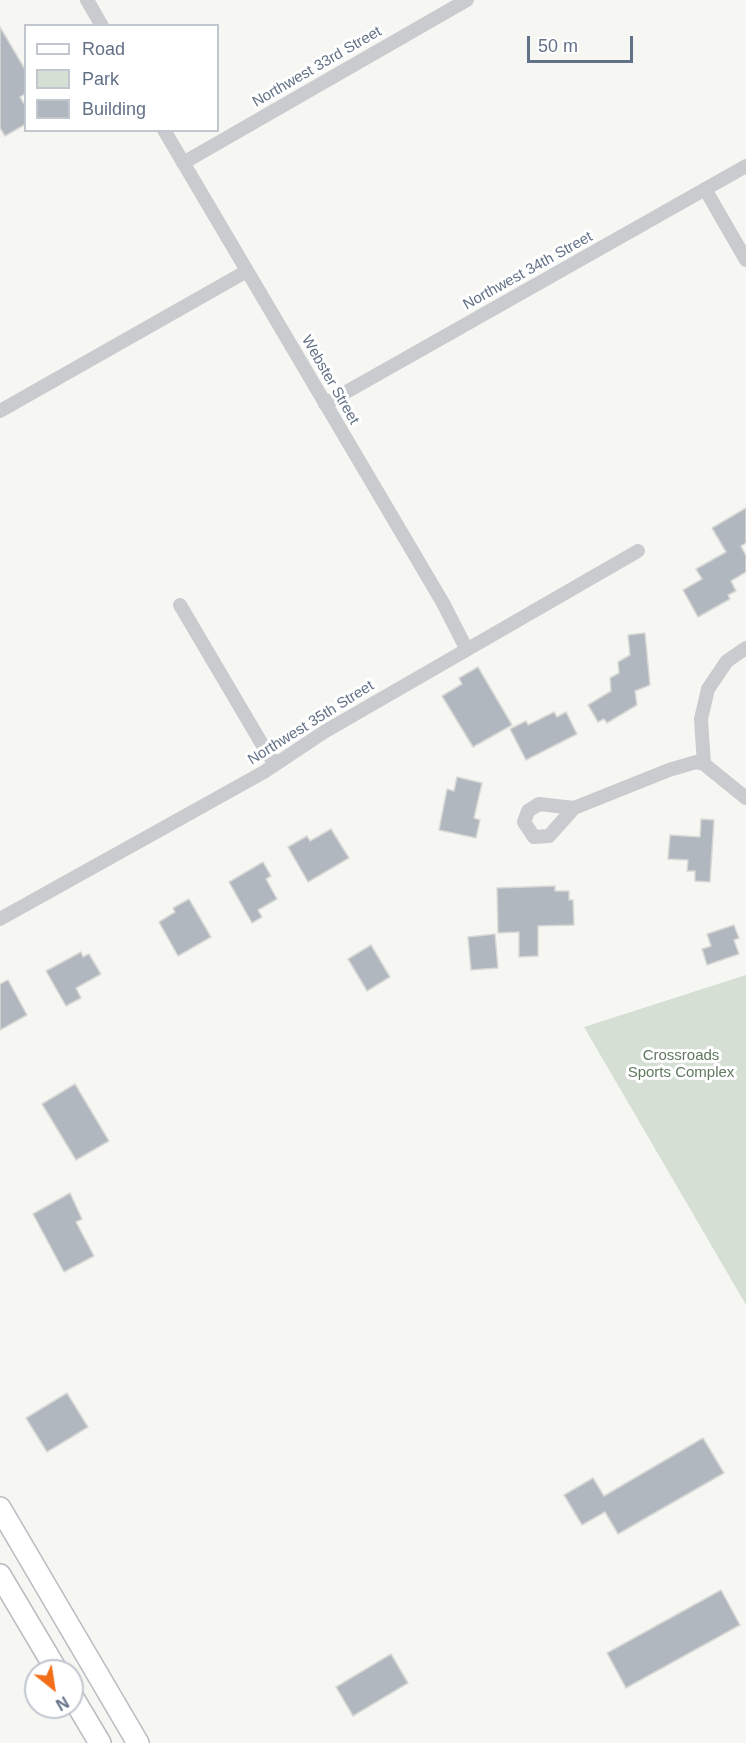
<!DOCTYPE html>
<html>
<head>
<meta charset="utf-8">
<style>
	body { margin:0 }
	#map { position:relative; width:746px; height:1743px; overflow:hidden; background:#f6f7f3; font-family:Arial,sans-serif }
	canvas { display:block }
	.legend { position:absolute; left:24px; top:24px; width:195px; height:108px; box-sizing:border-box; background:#fff; border:2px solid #c1c6cf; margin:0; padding:8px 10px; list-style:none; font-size:18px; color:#637187 }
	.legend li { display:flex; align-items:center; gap:12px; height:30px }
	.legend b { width:30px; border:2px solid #c1c6cf }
	.north { position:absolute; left:24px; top:1659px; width:60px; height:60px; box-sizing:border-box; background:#fff; border:2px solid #c1c6cf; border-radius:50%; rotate:150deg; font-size:16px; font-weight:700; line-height:24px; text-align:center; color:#637187 }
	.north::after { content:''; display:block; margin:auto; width:21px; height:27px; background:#f26e18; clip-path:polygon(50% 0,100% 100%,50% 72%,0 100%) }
	.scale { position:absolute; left:527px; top:36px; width:106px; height:27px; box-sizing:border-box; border:3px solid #637187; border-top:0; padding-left:8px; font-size:18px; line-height:21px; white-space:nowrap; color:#637187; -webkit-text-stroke:4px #fff; paint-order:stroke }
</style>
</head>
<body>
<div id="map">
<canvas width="746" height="1743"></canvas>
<ul class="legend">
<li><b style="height:8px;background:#fff"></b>Road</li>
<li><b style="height:16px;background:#d6dfd4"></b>Park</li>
<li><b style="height:16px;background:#b1b7be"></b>Building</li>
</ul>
<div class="north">N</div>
<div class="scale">50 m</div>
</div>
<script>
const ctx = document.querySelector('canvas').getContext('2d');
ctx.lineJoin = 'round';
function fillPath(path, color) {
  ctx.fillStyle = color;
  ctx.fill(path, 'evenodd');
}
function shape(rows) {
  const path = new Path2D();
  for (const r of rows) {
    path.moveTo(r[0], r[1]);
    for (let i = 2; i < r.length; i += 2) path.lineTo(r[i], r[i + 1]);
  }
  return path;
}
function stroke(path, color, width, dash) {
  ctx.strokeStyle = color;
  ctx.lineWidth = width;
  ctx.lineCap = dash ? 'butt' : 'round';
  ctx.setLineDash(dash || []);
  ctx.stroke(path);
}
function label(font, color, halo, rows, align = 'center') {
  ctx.font = font + ' Arial,sans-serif';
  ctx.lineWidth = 6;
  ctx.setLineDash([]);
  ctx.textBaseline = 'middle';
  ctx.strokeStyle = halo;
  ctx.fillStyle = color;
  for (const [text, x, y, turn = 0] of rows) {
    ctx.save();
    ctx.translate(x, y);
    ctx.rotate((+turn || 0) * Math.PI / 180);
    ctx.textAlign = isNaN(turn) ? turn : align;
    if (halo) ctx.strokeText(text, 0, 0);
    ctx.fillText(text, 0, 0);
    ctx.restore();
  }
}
fillPath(shape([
	[746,975,746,1305,584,1027]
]), '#d6dfd4');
const building = shape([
	[0,27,26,71,26,93,20,97,26,107,26,124,5,136,0,128,0,27],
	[746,508,746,543,741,546,746,556,746,572,731,581,736,591,728,595,730,599,698,617,683,590,702,579,696,569,726,552,712,528,746,508],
	[645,633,650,685,635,691,637,705,607,723,604,719,598,722,588,705,611,691,610,678,619,673,618,662,630,655,628,635,645,633],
	[478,667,512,725,473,747,442,696,462,684,459,678,478,667],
	[554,712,557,717,566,712,577,734,526,760,510,729,526,721,528,725,554,712],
	[457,777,482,783,474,818,480,820,476,838,439,830,447,789,454,791,457,777],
	[701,819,714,820,710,882,695,881,695,871,687,871,688,860,668,859,670,835,700,837,701,819],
	[331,829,349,858,308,882,288,847,307,836,310,841,331,829],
	[263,862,271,876,266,879,277,899,258,910,262,917,252,923,229,882,263,862],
	[555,886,555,891,569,891,569,900,573,900,574,925,538,926,538,956,519,957,519,932,498,933,497,888,555,886],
	[189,899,211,937,178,956,159,922,175,912,173,908,189,899],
	[734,925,739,938,734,940,739,954,707,965,702,949,711,946,707,934,734,925],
	[495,934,498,968,471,970,468,937,495,934],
	[371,945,390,977,367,991,348,959,371,945],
	[81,952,83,957,89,954,101,974,76,988,81,998,66,1006,46,971,81,952],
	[8,980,27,1015,0,1030,0,984,8,980],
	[75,1084,109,1141,76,1160,42,1104,75,1084],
	[70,1193,82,1219,76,1222,94,1256,64,1272,33,1214,70,1193],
	[67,1393,88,1427,47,1452,26,1418,67,1393],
	[703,1438,724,1473,618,1534,605,1512,582,1525,564,1495,593,1478,604,1496,703,1438],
	[721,1590,740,1625,626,1688,607,1653,721,1590],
	[391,1654,408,1683,353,1716,336,1687,391,1654]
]);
fillPath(building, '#b1b7be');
stroke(building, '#d8d9d6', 1.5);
const primary = shape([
	[0,1508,138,1743],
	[0,1575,57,1671],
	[72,1696,100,1743]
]);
stroke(primary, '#b9bcc1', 24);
stroke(shape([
	[87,0,102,26],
	[164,130,443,603,466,648],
	[183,163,467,0],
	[705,189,746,260],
	[325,404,746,166],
	[0,411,247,271],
	[180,605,269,756,276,763],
	[704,764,701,719,708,689,727,661,746,648],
	[574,808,539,804,528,811,524,822,534,837,549,836,574,808,669,770,696,762,704,764,746,798],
	[0,919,264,772,324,732,638,551]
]), '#c9cbcf', 14);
stroke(primary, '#fff', 21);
label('15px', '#637187', '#fff', [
	["Northwest 33rd Street",317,67,-30],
	["Northwest 34th Street",528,271,-29],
	["Webster Street",330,380,60],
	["Northwest 35th Street",311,723,-32]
]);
label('15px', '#60795f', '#fff', [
	["Crossroads",681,1056],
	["Sports Complex",681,1073]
]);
</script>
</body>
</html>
